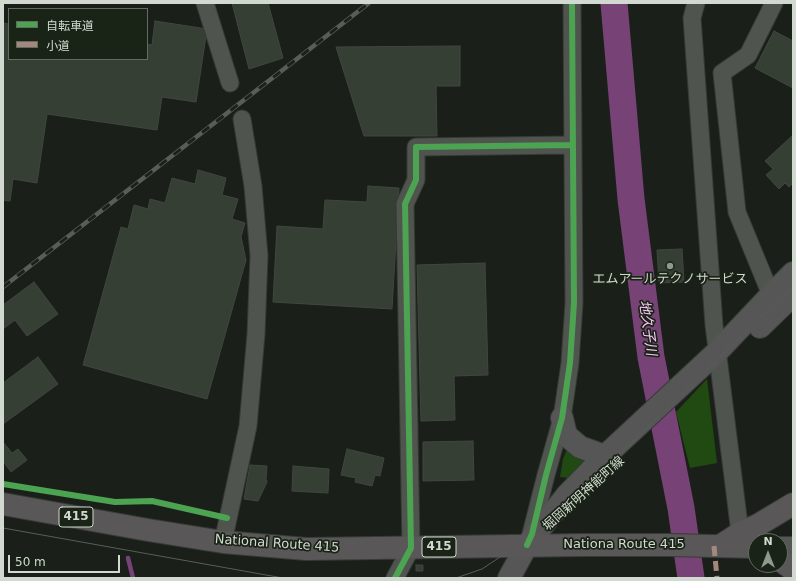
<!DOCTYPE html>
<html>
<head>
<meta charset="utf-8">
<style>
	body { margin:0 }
	#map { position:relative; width:796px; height:581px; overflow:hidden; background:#1a2019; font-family:"DejaVu Sans","Noto Sans JP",sans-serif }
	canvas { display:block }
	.frame { position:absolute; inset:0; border:4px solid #d2d9d0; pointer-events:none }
	.legend { position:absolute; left:8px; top:8px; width:140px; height:52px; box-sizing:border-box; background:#192316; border:1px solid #636c60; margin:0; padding:5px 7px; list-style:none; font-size:12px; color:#d2d9d0 }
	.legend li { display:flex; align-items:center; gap:8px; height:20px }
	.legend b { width:20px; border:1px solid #636c60 }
	.north { position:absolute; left:748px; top:533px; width:40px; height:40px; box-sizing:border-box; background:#192316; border:1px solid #636c60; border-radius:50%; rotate:0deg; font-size:11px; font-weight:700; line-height:16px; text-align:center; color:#d2d9d0 }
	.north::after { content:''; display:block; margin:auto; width:14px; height:18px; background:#929890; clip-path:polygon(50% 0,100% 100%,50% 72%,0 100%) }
	.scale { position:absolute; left:8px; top:555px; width:112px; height:18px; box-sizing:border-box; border:2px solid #d2d9d0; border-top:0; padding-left:5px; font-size:12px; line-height:14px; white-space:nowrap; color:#d2d9d0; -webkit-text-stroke:3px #192316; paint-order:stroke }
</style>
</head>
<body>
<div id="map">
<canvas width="796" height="581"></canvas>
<div class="frame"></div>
<ul class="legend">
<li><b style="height:5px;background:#4ca352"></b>自転車道</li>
<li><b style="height:5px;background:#a5887d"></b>小道</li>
</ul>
<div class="north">N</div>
<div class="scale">50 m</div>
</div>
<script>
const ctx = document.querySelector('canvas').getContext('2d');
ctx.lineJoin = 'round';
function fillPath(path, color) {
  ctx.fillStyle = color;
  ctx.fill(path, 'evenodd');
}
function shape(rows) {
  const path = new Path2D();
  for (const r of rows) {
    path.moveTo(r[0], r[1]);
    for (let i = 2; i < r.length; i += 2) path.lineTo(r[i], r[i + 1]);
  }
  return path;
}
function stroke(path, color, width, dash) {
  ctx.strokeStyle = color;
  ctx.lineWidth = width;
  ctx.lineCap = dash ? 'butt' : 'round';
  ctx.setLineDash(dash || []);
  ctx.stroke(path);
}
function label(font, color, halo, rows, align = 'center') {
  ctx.font = font + ' "DejaVu Sans","Noto Sans JP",sans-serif';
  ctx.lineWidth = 3.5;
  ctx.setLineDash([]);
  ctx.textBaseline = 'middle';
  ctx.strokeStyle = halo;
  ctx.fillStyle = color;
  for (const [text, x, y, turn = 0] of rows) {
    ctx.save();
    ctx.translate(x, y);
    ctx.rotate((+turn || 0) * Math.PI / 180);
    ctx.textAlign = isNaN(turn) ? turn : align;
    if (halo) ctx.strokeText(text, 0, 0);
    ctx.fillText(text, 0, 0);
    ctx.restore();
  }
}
fillPath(shape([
	[707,379,717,463,690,468,676,412],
	[567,449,574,450,588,463,570,478,560,477,563,459]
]), '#214a12');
stroke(shape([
	[128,558,133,578]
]), '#774376', 4.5);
stroke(shape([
	[614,3,631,199,651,357,681,508,691,578]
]), '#774376', 27);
const building = shape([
	[232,3,268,3,283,58,249,69,232,3],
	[155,21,207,29,196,102,162,97,157,130,47,114,37,183,13,179,10,201,3,200,3,23,9,24,9,59,147,59,147,44,152,45,155,21],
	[774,31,793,41,793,88,755,68,774,31],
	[460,46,460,86,436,86,437,136,364,136,336,47,460,46],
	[793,135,793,183,789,187,785,183,779,189,766,175,773,169,765,161,793,135],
	[198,170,226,178,222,195,238,199,232,219,245,223,241,237,246,260,207,399,83,365,121,227,128,229,134,205,148,209,150,199,165,203,172,178,195,184,198,170],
	[368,186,399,188,392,309,273,302,277,226,323,229,325,200,367,202,368,186],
	[682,249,684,282,659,283,657,250,682,249],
	[485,263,488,375,454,376,455,420,421,421,417,265,485,263],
	[34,282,58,314,27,336,15,320,3,329,3,305,34,282],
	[38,357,58,384,3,424,3,383,38,357],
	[473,441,474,480,423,481,423,442,473,441],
	[3,442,12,453,18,449,27,460,11,472,3,461,3,442],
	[347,449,384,458,380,476,375,475,372,486,355,482,356,478,341,475,347,449],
	[250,465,267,466,266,479,267,482,258,501,244,499,250,465],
	[293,466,329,469,328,493,292,491,293,466],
	[416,565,423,565,423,571,416,571,416,565]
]);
fillPath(building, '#363f33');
stroke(building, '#414640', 1);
const minor = shape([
	[205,3,230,83],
	[696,3,692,18,714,325,740,533],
	[771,295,737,212,722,73,748,55,774,3],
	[530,538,546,475,562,418,570,363,574,303,572,3],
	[223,542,248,426,256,334,259,256,253,186,242,119],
	[395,578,411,548,405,204,416,180,416,147,572,145]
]);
const major = shape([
	[760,327,793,295],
	[562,418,566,435,580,447,605,456],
	[780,548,793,548],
	[509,578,527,545,567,495,605,456,718,351,771,295,793,273]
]);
const highway = shape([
	[3,504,148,530,223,542,306,549,582,545,669,545,756,547],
	[720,546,740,533,758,525,793,504],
	[780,560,791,568,793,568]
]);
stroke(minor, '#363b36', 19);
stroke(major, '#363b36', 24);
stroke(highway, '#363b36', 24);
stroke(minor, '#50544e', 17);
stroke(major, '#575656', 22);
stroke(highway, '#5a5759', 22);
stroke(shape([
	[3,528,283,578],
	[456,578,482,569,518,545,532,534,645,430,793,286]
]), '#595d58', 1);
const rail = shape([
	[3,287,369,3]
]);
stroke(rail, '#595d58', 4.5);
stroke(rail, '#192316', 3, [9]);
stroke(shape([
	[714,546,717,578]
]), '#a5887d', 5, [10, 5]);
stroke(shape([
	[3,484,115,502,152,501,227,518],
	[527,545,532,534,546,475,562,418,570,363,574,303,572,3],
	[395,578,411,548,405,204,416,180,416,147,572,145]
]), '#4ca352', 6);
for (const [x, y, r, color] of [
	[670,266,4,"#929890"]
]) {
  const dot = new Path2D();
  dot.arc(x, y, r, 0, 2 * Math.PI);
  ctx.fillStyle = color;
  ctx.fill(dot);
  stroke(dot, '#192316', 1.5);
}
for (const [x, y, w] of [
	[76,517,34],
	[439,547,34]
]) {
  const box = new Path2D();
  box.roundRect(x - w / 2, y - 10, w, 20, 3);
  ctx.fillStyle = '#192316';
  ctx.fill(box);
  stroke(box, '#d2d9d0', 1);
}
label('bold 12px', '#d2d9d0', null, [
	["415",76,517],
	["415",439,547]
]);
label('13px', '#d2d9d0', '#192316', [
	["エムアールテクノサービス",670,280]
]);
label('13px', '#d2d9d0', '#192316', [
	["堀岡新明神能町線",584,494,-42],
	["National Route 415",277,544,4],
	["Nationa Route 415",624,545]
]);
label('italic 14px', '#fecafb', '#192316', [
	["地久子川",647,328,82]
]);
</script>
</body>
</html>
